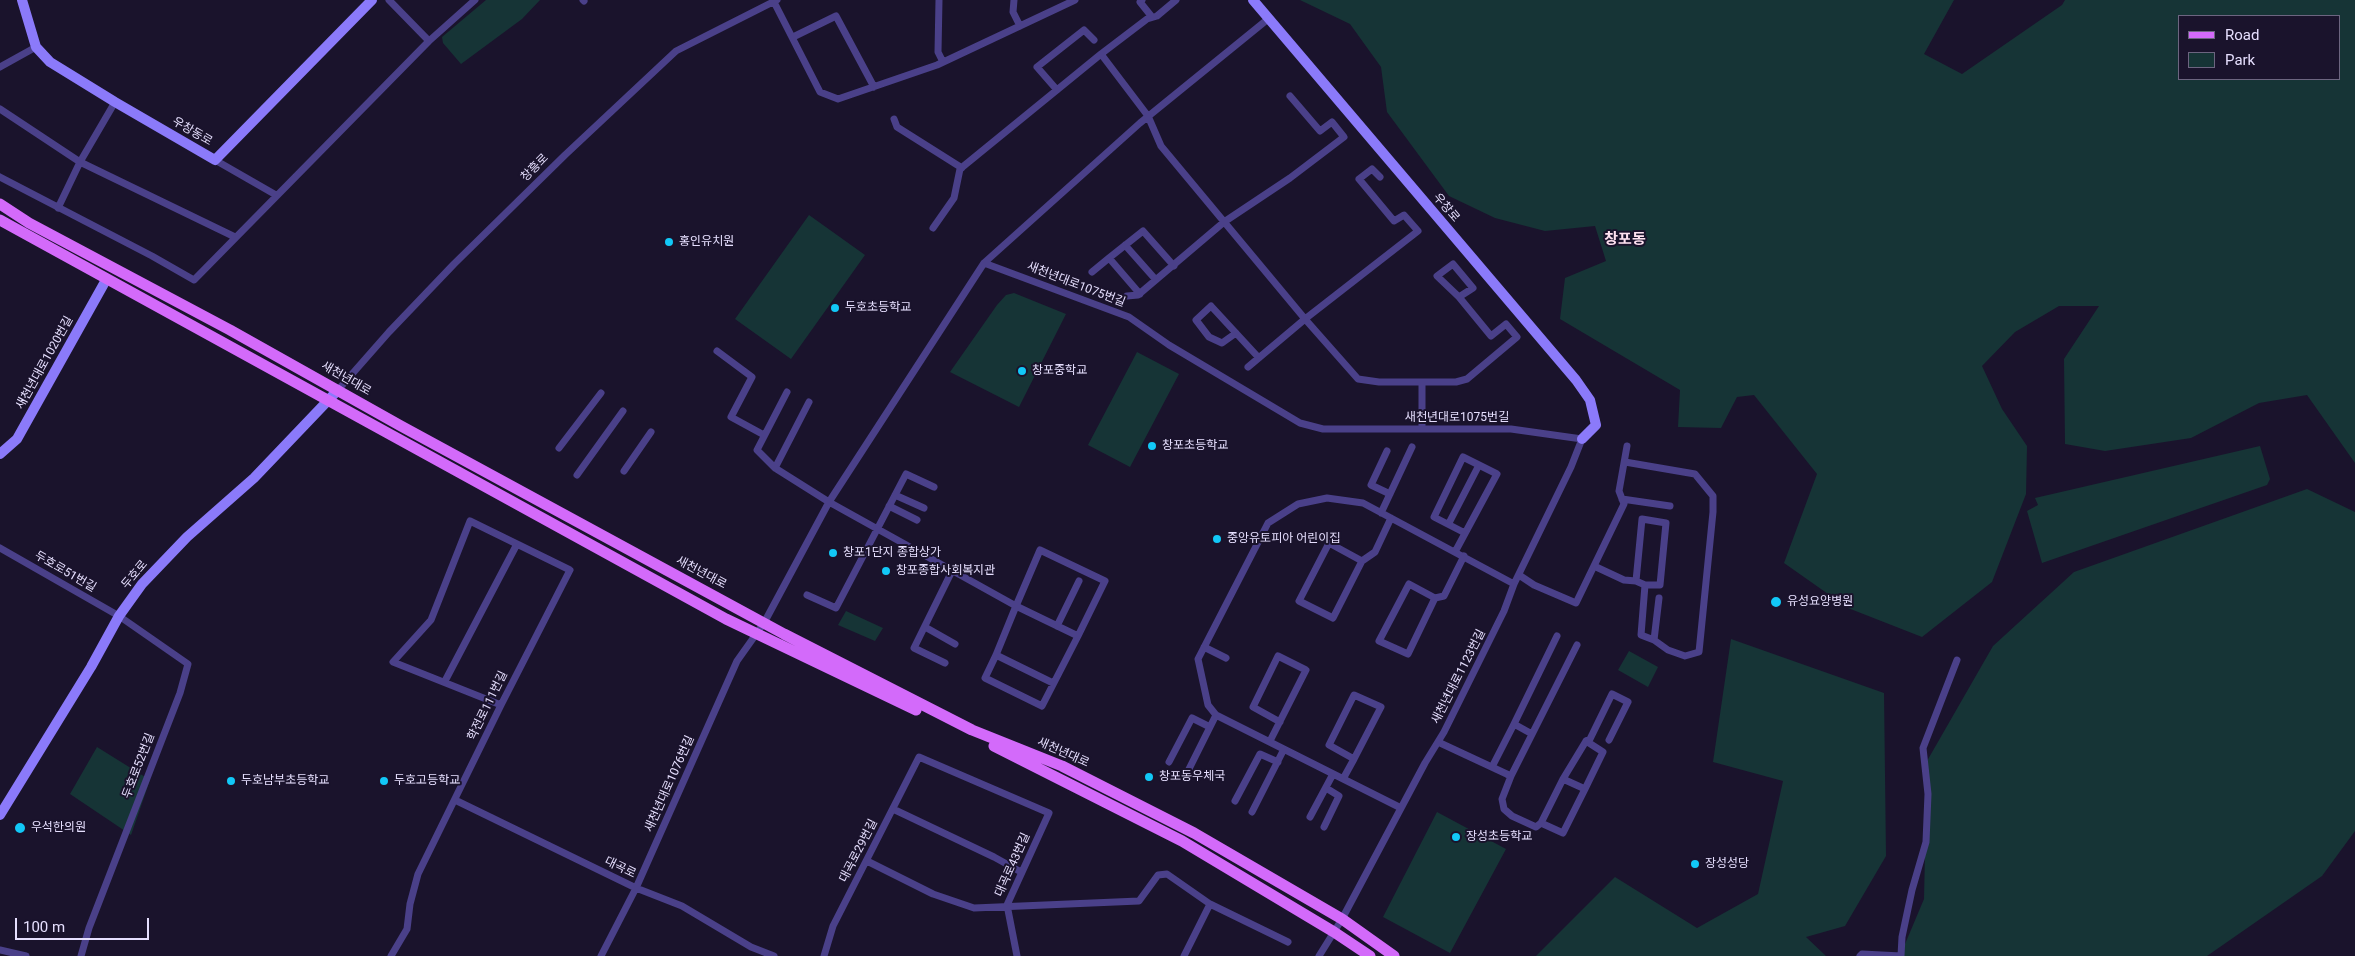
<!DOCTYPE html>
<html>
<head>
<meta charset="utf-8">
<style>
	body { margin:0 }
	#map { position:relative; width:2355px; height:956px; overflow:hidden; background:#1a132c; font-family:Roboto,sans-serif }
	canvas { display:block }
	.legend { position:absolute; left:2178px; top:15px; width:162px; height:65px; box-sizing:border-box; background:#1a132c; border:1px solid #6c6580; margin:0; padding:6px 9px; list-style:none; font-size:15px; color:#e6dffe }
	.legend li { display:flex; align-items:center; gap:10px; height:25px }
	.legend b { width:25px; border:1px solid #6c6580 }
	.scale { position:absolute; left:15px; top:918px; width:134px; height:22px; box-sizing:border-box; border:2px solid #e6dffe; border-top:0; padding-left:6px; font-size:15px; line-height:18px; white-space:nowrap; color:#e6dffe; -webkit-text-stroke:4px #1a132c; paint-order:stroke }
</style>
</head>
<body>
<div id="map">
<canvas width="2355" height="956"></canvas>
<ul class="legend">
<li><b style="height:6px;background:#d36afa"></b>Road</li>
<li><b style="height:14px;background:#163436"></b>Park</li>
</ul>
<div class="scale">100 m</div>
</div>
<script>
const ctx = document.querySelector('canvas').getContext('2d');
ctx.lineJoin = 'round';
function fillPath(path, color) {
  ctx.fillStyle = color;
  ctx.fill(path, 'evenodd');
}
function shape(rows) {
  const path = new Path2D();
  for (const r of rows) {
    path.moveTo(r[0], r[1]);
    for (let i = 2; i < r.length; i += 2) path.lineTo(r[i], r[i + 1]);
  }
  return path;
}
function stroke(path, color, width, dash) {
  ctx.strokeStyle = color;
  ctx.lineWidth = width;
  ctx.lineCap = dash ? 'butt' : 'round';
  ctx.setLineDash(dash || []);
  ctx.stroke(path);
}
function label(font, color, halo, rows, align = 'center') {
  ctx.font = font + ' Roboto,"Noto Sans KR",sans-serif';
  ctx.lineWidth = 4;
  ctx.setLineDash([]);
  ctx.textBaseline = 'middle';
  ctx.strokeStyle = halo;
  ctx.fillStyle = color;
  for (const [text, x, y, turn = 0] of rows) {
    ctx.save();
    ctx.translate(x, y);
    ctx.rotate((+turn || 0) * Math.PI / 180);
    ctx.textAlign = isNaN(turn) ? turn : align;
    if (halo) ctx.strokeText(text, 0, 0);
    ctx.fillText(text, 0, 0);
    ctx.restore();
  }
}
fillPath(shape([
	[486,0,540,0,522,19,461,64,443,43,442,37],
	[1300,0,1954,0,1924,54,1962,74,2062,5,2065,0,2355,0,2355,463,2307,395,2259,403,2191,438,2105,451,2065,444,2064,359,2099,306,2059,306,2015,332,1982,366,2002,409,2027,446,2026,494,1992,582,1922,637,1848,608,1784,563,1817,474,1754,395,1737,397,1721,428,1678,427,1680,390,1560,319,1565,278,1606,261,1595,226,1545,231,1495,218,1449,196,1387,112,1381,67,1350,24],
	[2179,16,2339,16,2339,79,2179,79],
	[809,215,865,255,791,359,735,319],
	[1014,293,1066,314,1019,407,950,372,997,305,1006,295],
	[1137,352,1179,374,1130,467,1088,445],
	[2260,446,2270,479,2267,485,2042,563,2027,511,2038,505,2035,498],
	[2307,489,2355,512,2355,831,2322,876,2207,956,1900,956,1924,899,1927,761,1993,646,2074,572],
	[846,611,883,628,875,641,838,625],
	[1731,639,1884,693,1886,856,1845,926,1806,937,1826,956,1536,956,1615,877,1697,928,1758,894,1783,781,1713,762],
	[1629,651,1658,667,1648,687,1618,670],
	[97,747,150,780,131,835,70,794],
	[1437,812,1506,849,1450,953,1383,917]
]), '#163436');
stroke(shape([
	[389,0,429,41],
	[583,0,584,1],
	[939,0,938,52,943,62],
	[1014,0,1013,12,1020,26],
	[1142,0,1140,2,1152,17],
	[774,2,820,92,838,99,937,65,1075,0],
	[793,37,836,16,874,87],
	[1101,54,1148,116,1161,146,1305,319,1358,379,1379,382,1456,382,1467,379,1517,337,1506,324,1491,336,1459,297,1473,288,1453,264,1437,276,1459,297],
	[0,67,36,47],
	[1057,90,1037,67,1084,30,1094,40],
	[0,109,80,162,235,237],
	[894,119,897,127,962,168],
	[215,160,276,195],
	[0,177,152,256,194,280,429,41,475,0],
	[58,208,80,162,115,102],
	[933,228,954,198,960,169,1101,54,1147,19,1157,16,1176,0],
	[1125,245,1156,280],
	[1109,258,1143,231,1174,266],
	[984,263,1129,317,1169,345,1300,423,1323,429,1511,429,1582,439,1571,467,1514,584,1504,611,1444,732,1425,763,1342,919,1319,956],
	[1092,272,1109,258,1140,294],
	[1127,296,1138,295,1224,222,1290,178,1344,137,1332,122,1320,131,1290,96],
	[1236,333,1222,343,1209,337,1196,320,1211,306,1259,358],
	[717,351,752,377,731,417,764,435],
	[1248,367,1305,319,1418,231,1404,215,1394,221,1359,179,1372,169,1380,177],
	[338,390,389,332,454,264,565,155,676,51,777,0],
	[809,402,775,468,829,502,1016,606,1078,636,1105,581,1040,550,1016,606,996,655,985,678,1042,706,1078,636],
	[1422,427,1422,382],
	[559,448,601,393],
	[1387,451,1371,485,1390,494],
	[1625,462,1695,474,1713,496,1713,512,1699,652,1685,656,1668,650,1654,640],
	[775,468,757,450,787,392],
	[624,471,651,432],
	[577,475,623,411],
	[895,495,924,508],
	[1622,499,1670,506],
	[889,506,917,520],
	[1381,513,1412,447],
	[1449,523,1479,465],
	[0,548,119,616,188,664,180,693,89,928,81,956],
	[1455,552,1497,474,1463,457,1434,517,1465,533],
	[1362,561,1333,618,1299,601,1329,543,1362,561,1375,552,1391,518],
	[1594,566,1624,580,1636,581,1642,519,1666,523,1660,585,1645,585,1636,581],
	[1519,575,1534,585,1576,603,1624,504,1619,491,1627,446],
	[1645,585,1641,635,1654,640,1659,598],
	[807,595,836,608,906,474,934,487],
	[1435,598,1408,654,1379,641,1409,584,1435,598,1444,596,1464,556],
	[1057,626,1079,581],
	[925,627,955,644],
	[1204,647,1226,658],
	[996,655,1053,683],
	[945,663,914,648,952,571],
	[445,681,517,544],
	[1532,734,1514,724,1557,636],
	[1270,741,1306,670,1278,656,1253,707,1280,722],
	[1438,742,1511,776,1502,799,1504,809,1512,816,1536,827,1541,823,1563,779,1586,741,1590,739,1612,694,1628,702,1609,740],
	[1169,762,1192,718,1210,727],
	[1496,769,1492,767,1514,724],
	[1188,771,1216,715],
	[1508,775,1511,776,1577,645],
	[1343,779,1354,759,1329,745,1354,695,1381,707,1354,759],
	[1585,789,1603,752,1586,741],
	[455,800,636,888,682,906,751,947,774,956],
	[1235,801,1260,754,1278,762],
	[1401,808,1216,715,1208,705,1198,659,1268,523,1298,504,1327,498,1363,503,1514,584],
	[893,809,994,857,1021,872],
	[1252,812,1284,749],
	[1310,817,1333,774],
	[1541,823,1563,833,1585,789,1563,779],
	[1324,827,1339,796,1326,788],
	[867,861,933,894,974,908,1139,901,1158,875,1167,874,1210,904,1288,942],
	[0,950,26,956],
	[391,956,407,929,410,904,418,874,501,705,570,570,470,521,431,620,393,662,501,705],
	[601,956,636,888,737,661,764,623,829,502,984,263,1140,123,1268,19],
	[824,956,833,926,919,757,1049,813,1007,905,1017,956],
	[1184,956,1210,904],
	[1860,956,1862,954,1901,956,1902,937,1912,890,1926,842,1928,794,1923,748,1957,660]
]), '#4a4089', 7);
stroke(shape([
	[22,0,36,47,50,62,115,102,215,160,372,0],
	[1253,0,1576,380,1590,400,1596,425,1582,439],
	[0,454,17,439,106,280],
	[0,815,91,667,119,616,142,584,187,537,254,478,338,390]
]), '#8b7afa', 10);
stroke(shape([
	[0,204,29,223,230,330,401,426,784,634,972,730,1062,766,1194,833,1342,919,1394,956],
	[0,220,726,619,916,710],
	[994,746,1182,841,1334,932,1370,956]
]), '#d36afa', 11);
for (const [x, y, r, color] of [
	[669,242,5,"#12c8f7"],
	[835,308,5,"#12c8f7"],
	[1022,371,5,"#12c8f7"],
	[1152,446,5,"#12c8f7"],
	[1217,539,5,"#12c8f7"],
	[833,553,5,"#12c8f7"],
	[886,571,5,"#12c8f7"],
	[1776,602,6,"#12c8f7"],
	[1149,777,5,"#12c8f7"],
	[231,781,5,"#12c8f7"],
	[384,781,5,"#12c8f7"],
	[20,828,6,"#12c8f7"],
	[1456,837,5,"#12c8f7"],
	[1695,864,5,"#12c8f7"]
]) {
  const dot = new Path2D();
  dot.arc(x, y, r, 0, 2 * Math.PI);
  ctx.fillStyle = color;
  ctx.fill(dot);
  stroke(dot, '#1a132c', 2);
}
label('12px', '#e6dffe', '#1a132c', [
	["우창동로",192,132,30],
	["창흥로",535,168,-45],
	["우창로",1446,208,49],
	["새천년대로1075번길",1076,285,21],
	["새천년대로1020번길",45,363,-61],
	["새천년대로",346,379,30],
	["새천년대로1075번길",1457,418],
	["두호로51번길",65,572,30],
	["새천년대로",701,573,28],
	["두호로",135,575,-50],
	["새천년대로1123번길",1459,677,-63],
	["학전로111번길",488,706,-64],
	["새천년대로",1063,753,24],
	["두호로52번길",139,766,-69],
	["새천년대로1076번길",670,784,-66],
	["대곡로29번길",859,851,-63],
	["대곡로43번길",1013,865,-66],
	["대곡로",620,868,26]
]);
label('12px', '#e6dffe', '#1a132c', [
	["홍인유치원",679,242],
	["두호초등학교",845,308],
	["창포중학교",1032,371],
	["창포초등학교",1162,446],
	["중앙유토피아 어린이집",1227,539],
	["창포1단지 종합상가",843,553],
	["창포종합사회복지관",896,571],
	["유성요양병원",1787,602],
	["창포동우체국",1159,777],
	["두호남부초등학교",241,781],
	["두호고등학교",394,781],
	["우석한의원",31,828],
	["장성초등학교",1466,837],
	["장성성당",1705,864]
], 'left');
label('bold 15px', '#fee1f0', '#1a132c', [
	["창포동",1625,240]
]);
</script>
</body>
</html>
